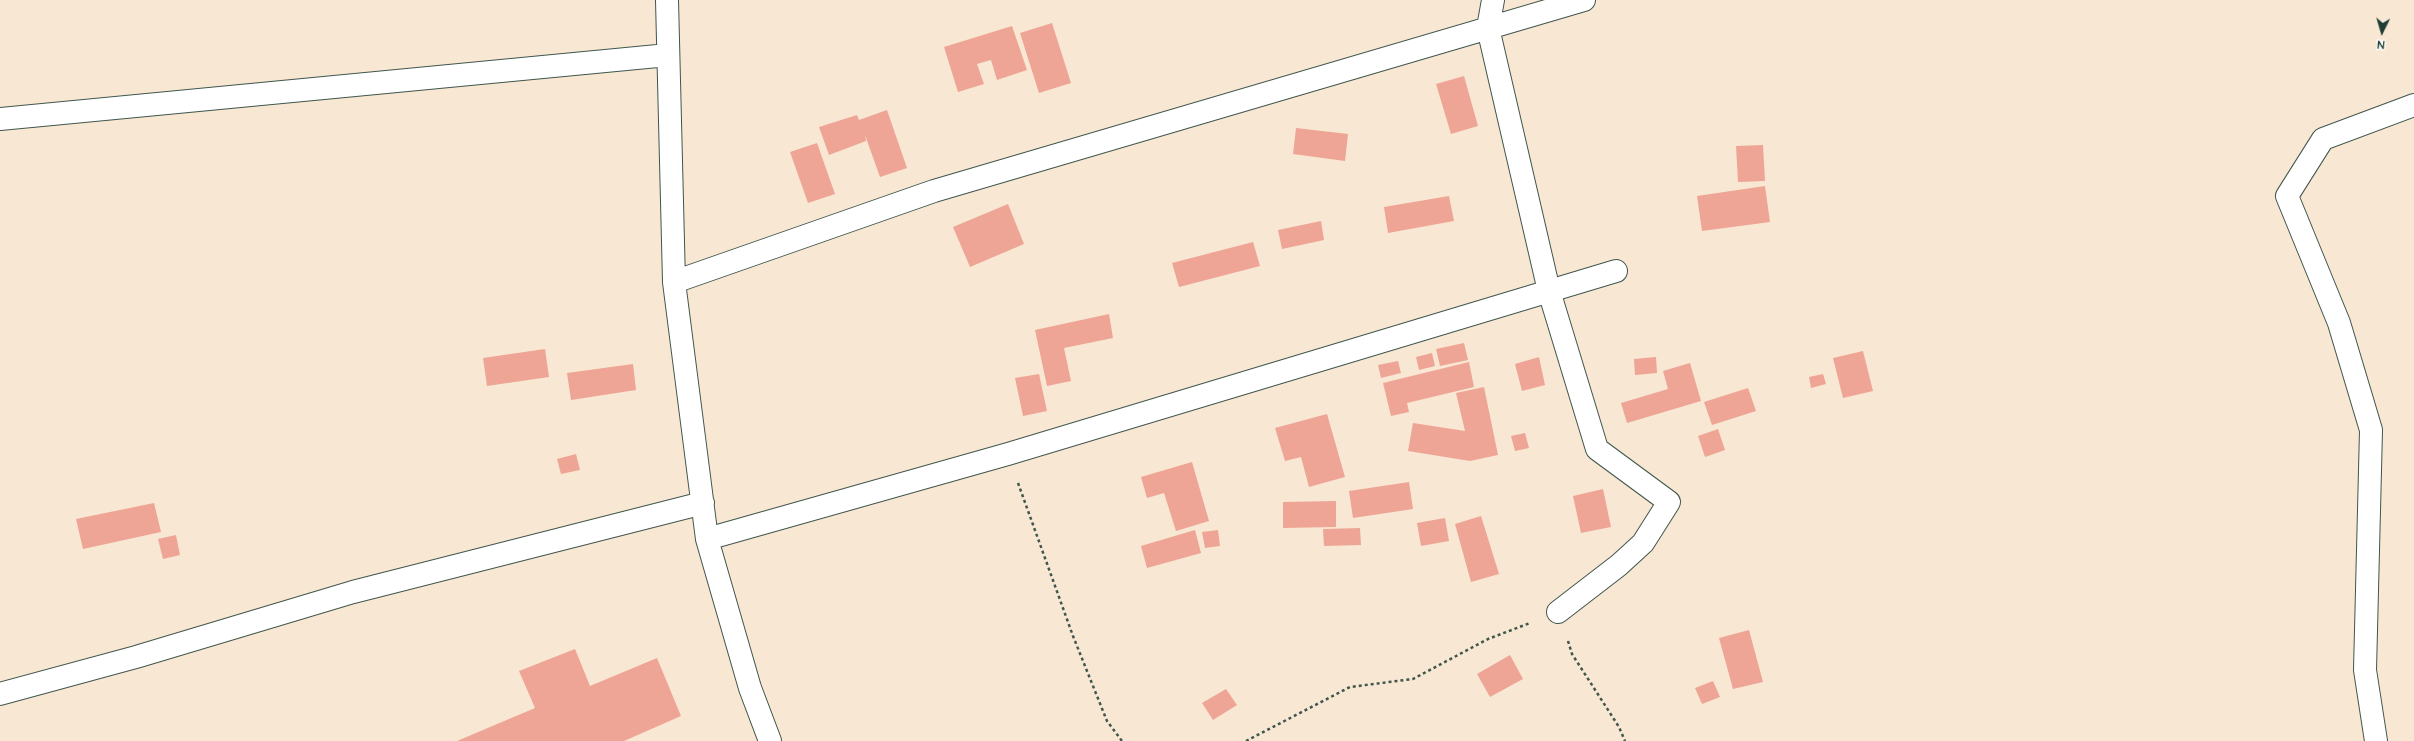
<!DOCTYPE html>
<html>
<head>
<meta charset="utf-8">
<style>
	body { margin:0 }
	#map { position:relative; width:2414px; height:741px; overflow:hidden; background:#f8e7d3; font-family:"Architects Daughter",sans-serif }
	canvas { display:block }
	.north { position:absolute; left:2362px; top:12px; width:40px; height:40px; -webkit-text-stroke:3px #fdfcf7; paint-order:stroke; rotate:185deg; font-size:11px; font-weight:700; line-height:16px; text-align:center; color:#1f3d34 }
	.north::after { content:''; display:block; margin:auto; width:14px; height:18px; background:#1f3d34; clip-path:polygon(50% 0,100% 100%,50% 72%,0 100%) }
</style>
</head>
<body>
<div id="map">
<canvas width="2414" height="741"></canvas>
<div class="north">N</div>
</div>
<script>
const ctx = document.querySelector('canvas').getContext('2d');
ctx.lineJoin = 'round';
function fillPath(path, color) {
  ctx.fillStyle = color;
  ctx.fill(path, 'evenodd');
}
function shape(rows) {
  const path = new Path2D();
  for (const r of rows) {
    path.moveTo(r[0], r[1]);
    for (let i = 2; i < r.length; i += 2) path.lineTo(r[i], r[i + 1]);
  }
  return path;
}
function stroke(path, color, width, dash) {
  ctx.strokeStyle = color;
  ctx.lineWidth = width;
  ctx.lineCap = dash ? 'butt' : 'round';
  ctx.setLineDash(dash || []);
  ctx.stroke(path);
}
fillPath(shape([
	[1052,23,1071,83,1039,93,1020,33],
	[1012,26,1027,70,997,80,991,60,977,64,984,84,958,92,944,47],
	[1464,76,1478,126,1451,134,1436,84],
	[887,110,907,168,880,177,865,135,866,141,829,155,819,127,857,115,859,120],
	[1296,128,1348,134,1345,161,1293,154],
	[817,143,835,194,808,203,790,152],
	[1763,145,1765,181,1738,182,1736,146],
	[1765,186,1770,222,1702,231,1697,196],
	[1449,196,1454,221,1388,233,1384,207],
	[1008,204,1024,244,970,267,953,227],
	[1321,221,1324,240,1282,249,1278,230],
	[1253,242,1260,266,1179,287,1172,263],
	[1109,314,1113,338,1064,348,1071,381,1047,386,1035,330],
	[1464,343,1468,360,1440,366,1436,349],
	[545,349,549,377,487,386,483,358],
	[1863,351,1873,391,1843,398,1833,358],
	[1432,353,1435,366,1419,370,1416,357],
	[1539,357,1545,385,1522,391,1515,364],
	[1656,357,1657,373,1635,375,1634,359],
	[1398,361,1401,373,1381,378,1378,365],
	[1469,362,1474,387,1407,403,1409,412,1391,416,1383,383],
	[1690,363,1701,401,1627,423,1621,403,1668,389,1663,371],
	[633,364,636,390,571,400,567,373],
	[1039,374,1047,411,1023,416,1015,378],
	[1823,374,1826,384,1811,388,1809,377],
	[1484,387,1498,455,1470,461,1408,451,1413,423,1465,431,1456,393],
	[1748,388,1756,411,1712,425,1704,402],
	[1327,414,1345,477,1309,487,1301,457,1285,461,1275,428],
	[1718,429,1725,450,1705,457,1698,436],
	[1525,433,1529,448,1515,451,1511,436],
	[576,454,580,470,561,474,557,459],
	[1192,462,1209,521,1176,531,1164,493,1147,498,1141,477],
	[1409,482,1413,509,1353,518,1349,491],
	[1603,489,1611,527,1581,533,1573,496],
	[1336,501,1336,527,1283,528,1283,502],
	[154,503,161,532,83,549,76,519],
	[1481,516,1499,574,1471,582,1455,524],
	[1445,518,1449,541,1421,546,1417,523],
	[1360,528,1361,545,1324,546,1323,529],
	[1195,530,1201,553,1147,568,1141,546],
	[1218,530,1220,546,1205,548,1202,532],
	[176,535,180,555,163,559,158,539],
	[1749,630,1763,682,1733,689,1719,638],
	[575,649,590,686,657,658,681,716,624,741,457,741,535,708,519,671],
	[1510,655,1523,679,1490,697,1477,674],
	[1713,681,1720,697,1702,704,1695,688],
	[1226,689,1237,705,1213,720,1202,703]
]), '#eea595');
const minor = shape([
	[667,0,674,282,707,539,750,688,770,741],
	[1493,0,1488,28,1549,291,1597,449,1669,502,1643,543,1619,565,1558,612],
	[0,119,668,55],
	[674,282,934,191,1584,0],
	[707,539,1008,454,1616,271],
	[0,694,136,657,353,592,703,503],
	[2376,741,2365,670,2371,430,2339,323,2287,196,2323,139,2414,105]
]);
stroke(minor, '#40564c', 24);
stroke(shape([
	[1018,483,1073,636,1107,721,1122,741],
	[1568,641,1572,654,1619,727,1625,741],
	[1246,741,1350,687,1413,679,1488,639,1530,623]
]), '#40564c', 2.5, [3, 3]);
stroke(minor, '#fff', 22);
</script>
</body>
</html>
